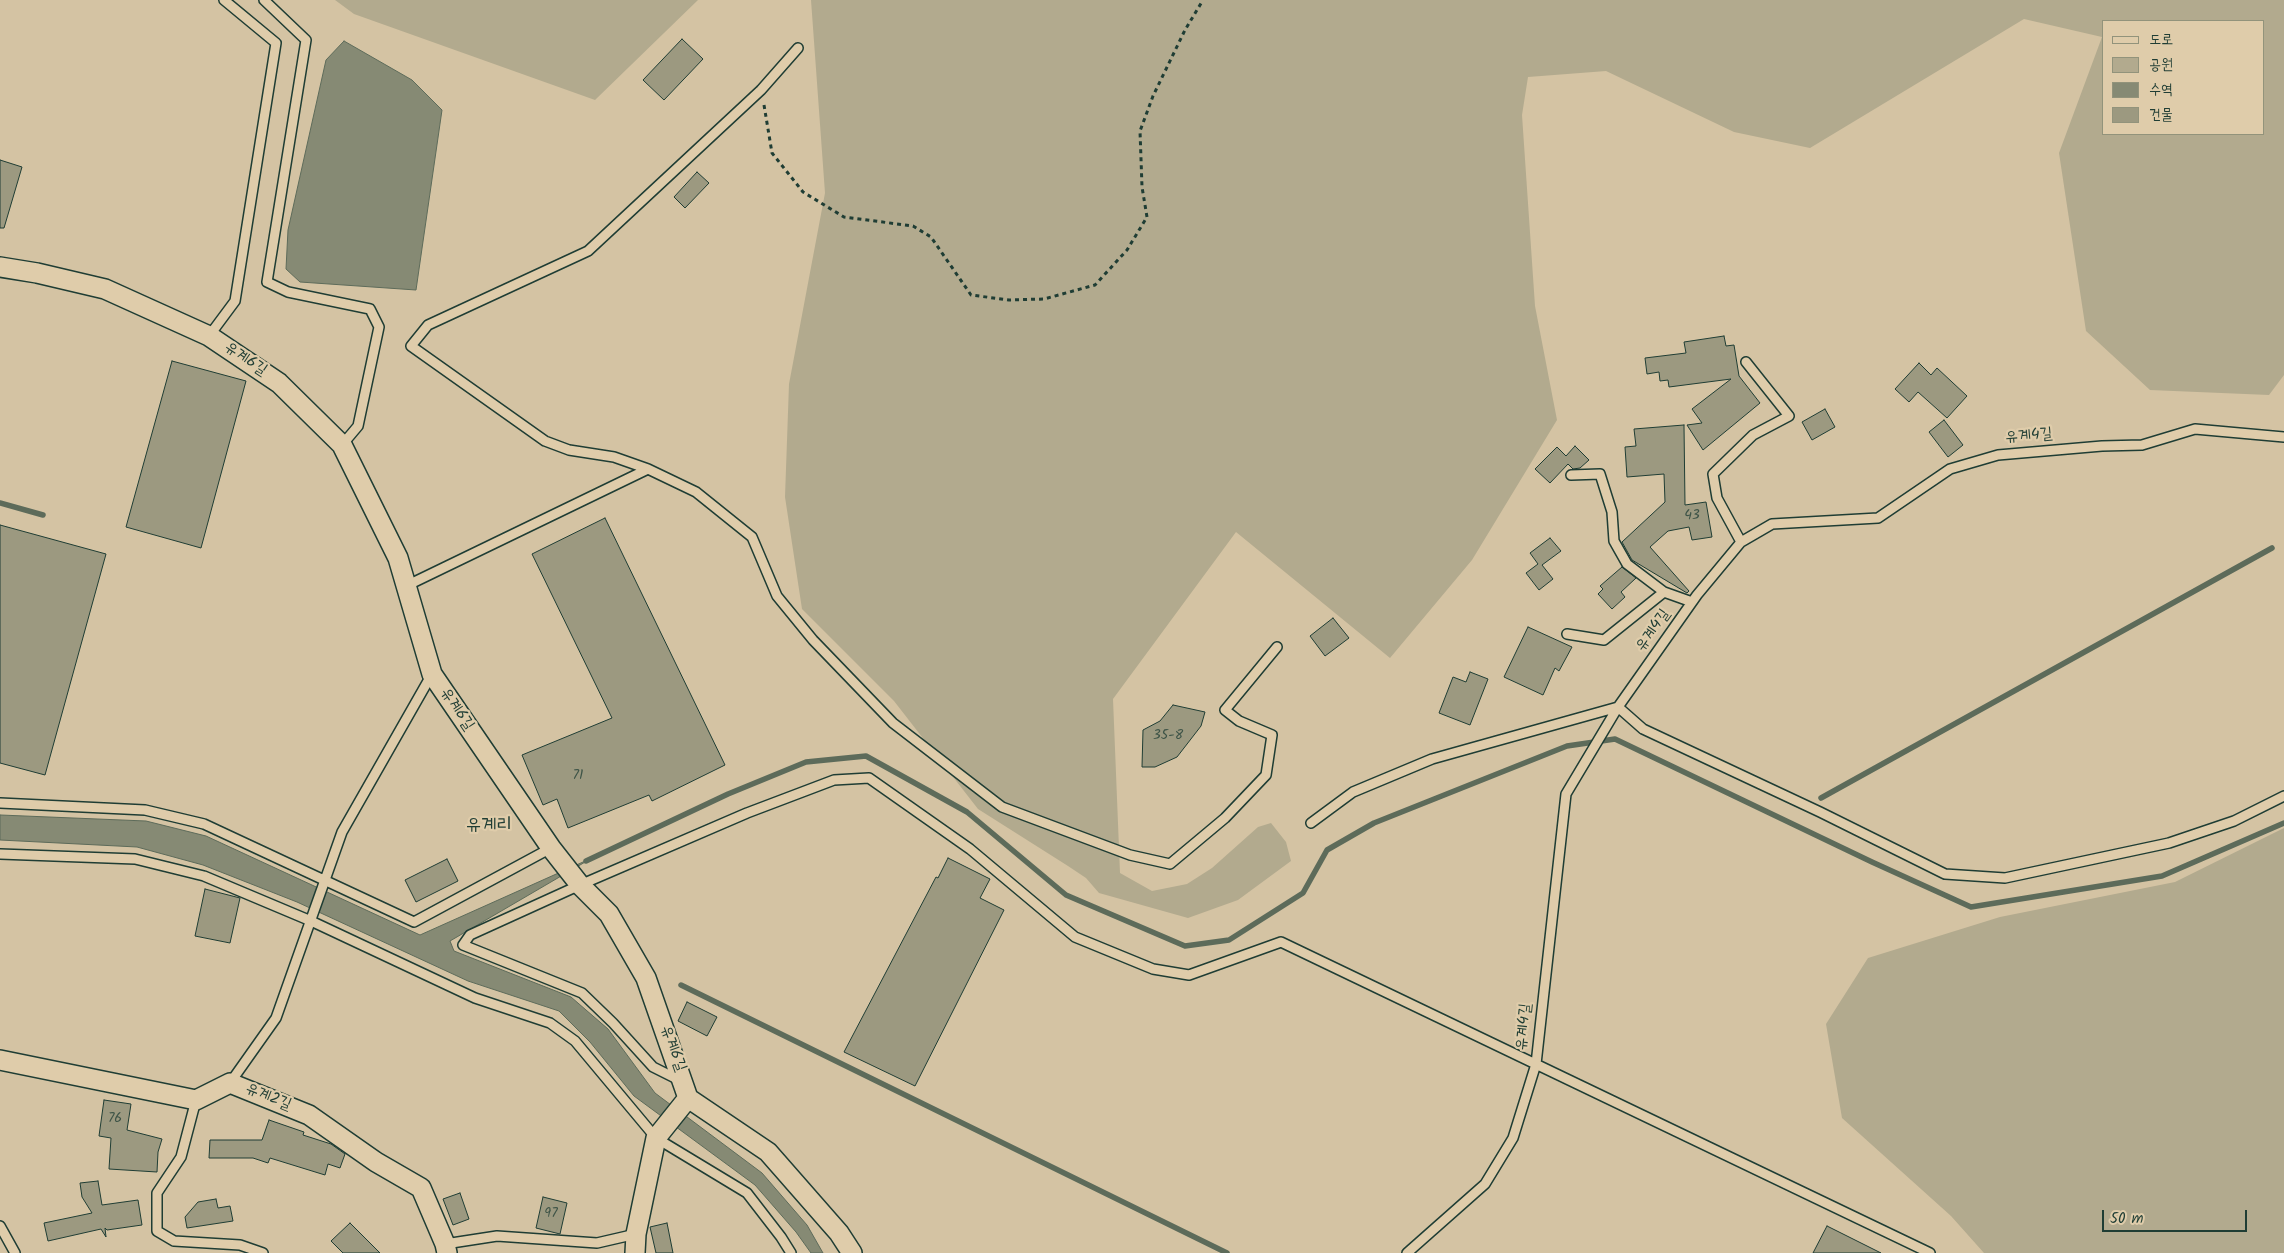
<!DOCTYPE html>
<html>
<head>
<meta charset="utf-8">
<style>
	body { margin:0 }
	#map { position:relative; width:2284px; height:1253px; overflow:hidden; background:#d4c3a3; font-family:Kalam,"Poor Story",sans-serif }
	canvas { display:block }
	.legend { position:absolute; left:2102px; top:20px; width:162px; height:115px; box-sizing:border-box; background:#dfccaa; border:1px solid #92937b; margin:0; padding:6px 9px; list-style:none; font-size:15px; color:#1f3d34 }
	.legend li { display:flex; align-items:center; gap:10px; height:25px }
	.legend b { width:25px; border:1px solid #92937b }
	.scale { position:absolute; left:2102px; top:1210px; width:145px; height:22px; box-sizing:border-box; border:2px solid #1f3d34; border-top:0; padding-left:6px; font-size:15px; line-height:18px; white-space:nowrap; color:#1f3d34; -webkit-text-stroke:4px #dfccaa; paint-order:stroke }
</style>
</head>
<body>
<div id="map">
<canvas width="2284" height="1253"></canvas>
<ul class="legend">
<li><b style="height:6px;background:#dfccaa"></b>도로</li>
<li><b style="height:14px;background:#b2aa8e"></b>공원</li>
<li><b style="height:14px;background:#868a74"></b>수역</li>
<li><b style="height:14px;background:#9c9980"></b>건물</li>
</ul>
<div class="scale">50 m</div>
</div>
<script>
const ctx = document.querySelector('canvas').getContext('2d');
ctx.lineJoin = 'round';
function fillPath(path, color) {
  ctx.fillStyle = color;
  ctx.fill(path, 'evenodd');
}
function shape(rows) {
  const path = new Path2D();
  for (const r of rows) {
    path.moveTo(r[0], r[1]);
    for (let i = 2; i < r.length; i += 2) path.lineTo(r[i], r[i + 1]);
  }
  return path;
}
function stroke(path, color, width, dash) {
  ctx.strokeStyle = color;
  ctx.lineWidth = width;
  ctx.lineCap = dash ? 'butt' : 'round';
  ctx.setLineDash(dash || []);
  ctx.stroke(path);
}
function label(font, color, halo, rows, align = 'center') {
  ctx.font = font + ' Kalam,"Poor Story",sans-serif';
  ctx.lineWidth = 4.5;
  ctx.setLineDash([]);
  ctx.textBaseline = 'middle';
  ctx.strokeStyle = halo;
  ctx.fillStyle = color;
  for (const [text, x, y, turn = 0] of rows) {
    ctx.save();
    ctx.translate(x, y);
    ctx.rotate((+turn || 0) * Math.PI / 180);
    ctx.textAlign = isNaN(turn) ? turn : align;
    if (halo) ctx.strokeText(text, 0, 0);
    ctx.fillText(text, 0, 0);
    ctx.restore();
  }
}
fillPath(shape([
	[335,0,698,0,595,100,354,14],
	[811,0,2284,0,2284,375,2269,395,2150,390,2086,331,2059,153,2102,37,2024,19,1810,148,1734,132,1606,71,1528,77,1522,115,1535,306,1557,420,1472,560,1390,658,1236,532,1113,699,1120,873,1152,891,1187,884,1212,868,1258,827,1271,823,1286,842,1291,861,1238,900,1188,918,1099,893,1086,878,1068,866,978,809,894,701,802,609,785,497,789,384,825,193],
	[2103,21,2263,21,2263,134,2103,134],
	[2284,828,2284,1253,1984,1253,1951,1216,1842,1118,1826,1024,1868,958,2000,917,2175,882]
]), '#b2aa8e');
const water = shape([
	[344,41,412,80,442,110,416,290,300,282,286,269,288,230,326,60,344,41],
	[0,815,146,821,206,836,420,935,592,858,450,941,454,951,571,997,608,1029,655,1093,762,1173,807,1225,823,1253,811,1253,796,1232,755,1185,634,1096,590,1042,559,1011,468,981,297,902,203,865,137,847,0,840,0,815]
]);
fillPath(water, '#868a74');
stroke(water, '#5d6b5a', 1);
stroke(shape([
	[0,503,43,515],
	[1821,798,2272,548],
	[586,861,728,794,806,762,866,756,967,812,1066,895,1185,946,1229,940,1303,893,1327,850,1374,823,1567,746,1615,739,1872,862,1971,907,2162,876,2284,823],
	[681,985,1227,1253]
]), '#5d6b5a', 5.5);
const building = shape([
	[682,39,703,59,664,100,643,80,682,39],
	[0,160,22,167,4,228,0,228,0,160],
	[697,172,709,183,685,208,674,197,697,172],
	[1724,336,1726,346,1734,345,1739,376,1760,403,1703,450,1687,425,1702,423,1692,409,1731,379,1669,387,1668,380,1660,381,1659,372,1647,374,1645,358,1686,353,1684,342,1724,336],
	[172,361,246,381,201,548,126,527,172,361],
	[1919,363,1931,375,1937,368,1967,396,1947,418,1918,392,1909,402,1895,389,1919,363],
	[1825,409,1835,427,1812,440,1802,422,1825,409],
	[1944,420,1963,445,1948,457,1929,432,1944,420],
	[1684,425,1685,505,1706,502,1712,537,1692,540,1689,527,1668,531,1650,547,1689,591,1687,593,1632,560,1622,542,1665,502,1664,474,1627,477,1625,447,1636,446,1634,429,1684,425],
	[1575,446,1589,460,1580,468,1573,469,1568,464,1550,483,1535,469,1557,447,1566,456,1575,446],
	[605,518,725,765,652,801,649,795,568,828,557,799,543,805,522,755,612,718,532,554,605,518],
	[0,525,106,554,45,775,0,763,0,525],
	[1550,538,1561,551,1542,565,1553,579,1539,590,1526,573,1538,564,1530,553,1550,538],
	[1622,567,1636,578,1621,592,1625,597,1612,609,1598,594,1603,589,1600,586,1622,567],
	[1333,618,1349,638,1325,656,1310,636,1333,618],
	[1528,627,1572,647,1559,671,1555,668,1543,695,1504,677,1528,627],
	[1470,672,1488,679,1470,725,1439,713,1453,677,1466,682,1470,672],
	[1173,705,1205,712,1201,726,1177,757,1155,767,1142,767,1143,730,1160,721,1173,705],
	[948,858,990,879,980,898,1004,910,915,1086,844,1052,936,877,938,878,948,858],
	[447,859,458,881,416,902,405,880,447,859],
	[205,889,240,898,230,943,195,936,205,889],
	[687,1002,717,1017,707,1036,678,1021,687,1002],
	[104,1100,131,1104,127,1130,162,1139,158,1152,157,1172,109,1169,111,1138,99,1136,104,1100],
	[269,1120,304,1132,303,1135,331,1144,345,1154,340,1168,328,1164,325,1175,270,1158,268,1163,253,1158,209,1158,210,1140,262,1140,269,1120],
	[98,1181,102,1205,138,1200,142,1225,107,1230,105,1228,106,1237,101,1229,48,1241,44,1223,92,1213,82,1197,80,1183,98,1181],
	[460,1193,469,1219,453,1225,443,1199,460,1193],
	[543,1197,567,1203,560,1234,536,1228,543,1197],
	[216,1199,218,1208,230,1206,233,1221,187,1228,185,1217,198,1202,216,1199],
	[350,1223,380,1253,343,1253,331,1241,350,1223],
	[667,1223,673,1253,656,1253,650,1227,667,1223],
	[1827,1226,1881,1253,1813,1253,1827,1226]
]);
fillPath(building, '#9c9980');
stroke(building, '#1f3d34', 1);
const service = shape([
	[264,0,306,40,267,282,288,292,370,309,379,327,358,426,342,445],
	[798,48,761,90,588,251,428,325,411,346,545,441,569,450,614,457,648,469,696,492,752,537,777,596,813,640,893,723,1002,807,1130,855,1170,864,1225,818,1266,775,1272,735,1239,721,1225,710,1277,647],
	[209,336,235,301,276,43,224,0],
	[1571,475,1600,474,1612,512,1614,541,1627,564,1664,592,1692,602],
	[1741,542,1717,498,1713,474,1753,435,1789,416,1746,362],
	[406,586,648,469],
	[1567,634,1604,640,1664,592],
	[1618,707,1643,729,1820,812,1945,874,2005,878,2169,843,2234,821,2284,796],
	[0,803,145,810,204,824,414,922,551,848],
	[1311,823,1353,792,1432,759,1618,707],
	[0,854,135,859,204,876,311,921,475,998,550,1023,575,1041,656,1138,747,1193,781,1237,791,1253],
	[681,1081,653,1067,613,1023,582,993,463,945,470,935,580,885,747,813,834,780,869,778,970,849,1075,937,1153,969,1189,975,1281,942,1930,1253],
	[230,1083,276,1018,342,832,432,674],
	[196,1100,181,1157,157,1193,157,1231,174,1241,240,1245,263,1253],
	[0,1226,15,1253],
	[445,1244,497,1236,597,1243,636,1234],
	[1407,1253,1485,1184,1513,1138,1536,1064,1566,794,1618,707,1697,595,1741,542,1772,524,1878,518,1950,469,1998,455,2102,446,2142,445,2195,429,2284,437]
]);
const minor = shape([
	[0,267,37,273,105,289,209,336,279,383,342,445,398,558,432,674,551,848,580,885,609,914,646,978,688,1098,768,1152,839,1233,852,1253],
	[0,1060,196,1100,230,1083,309,1115,376,1162,421,1188,445,1244,447,1253],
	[635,1253,636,1234,656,1138,688,1098]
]);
stroke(service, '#1f3d34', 12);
stroke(minor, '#1f3d34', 22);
stroke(shape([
	[764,105,772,153,803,192,844,217,913,226,931,237,971,295,1009,300,1044,299,1095,285,1127,250,1147,217,1142,187,1140,131,1153,96,1185,30,1203,0]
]), '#1f3d34', 3, [4, 4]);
stroke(service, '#dfccaa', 9);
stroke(minor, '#dfccaa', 19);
label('14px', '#3e5447', null, [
	["43",1692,517],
	["35-8",1168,737],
	["71",578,777],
	["76",115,1120],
	["97",551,1215]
]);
label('16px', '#1f3d34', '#dfccaa', [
	["유계6길",245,360,34],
	["유계4길",2029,437,-5],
	["유계4길",1654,631,-55],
	["유계6길",456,710,56],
	["유계4길",1525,1027,-84],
	["유계6길",672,1049,70],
	["유계2길",268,1098,22]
]);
label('19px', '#1f3d34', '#dfccaa', [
	["유계리",489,827]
]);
</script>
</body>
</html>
